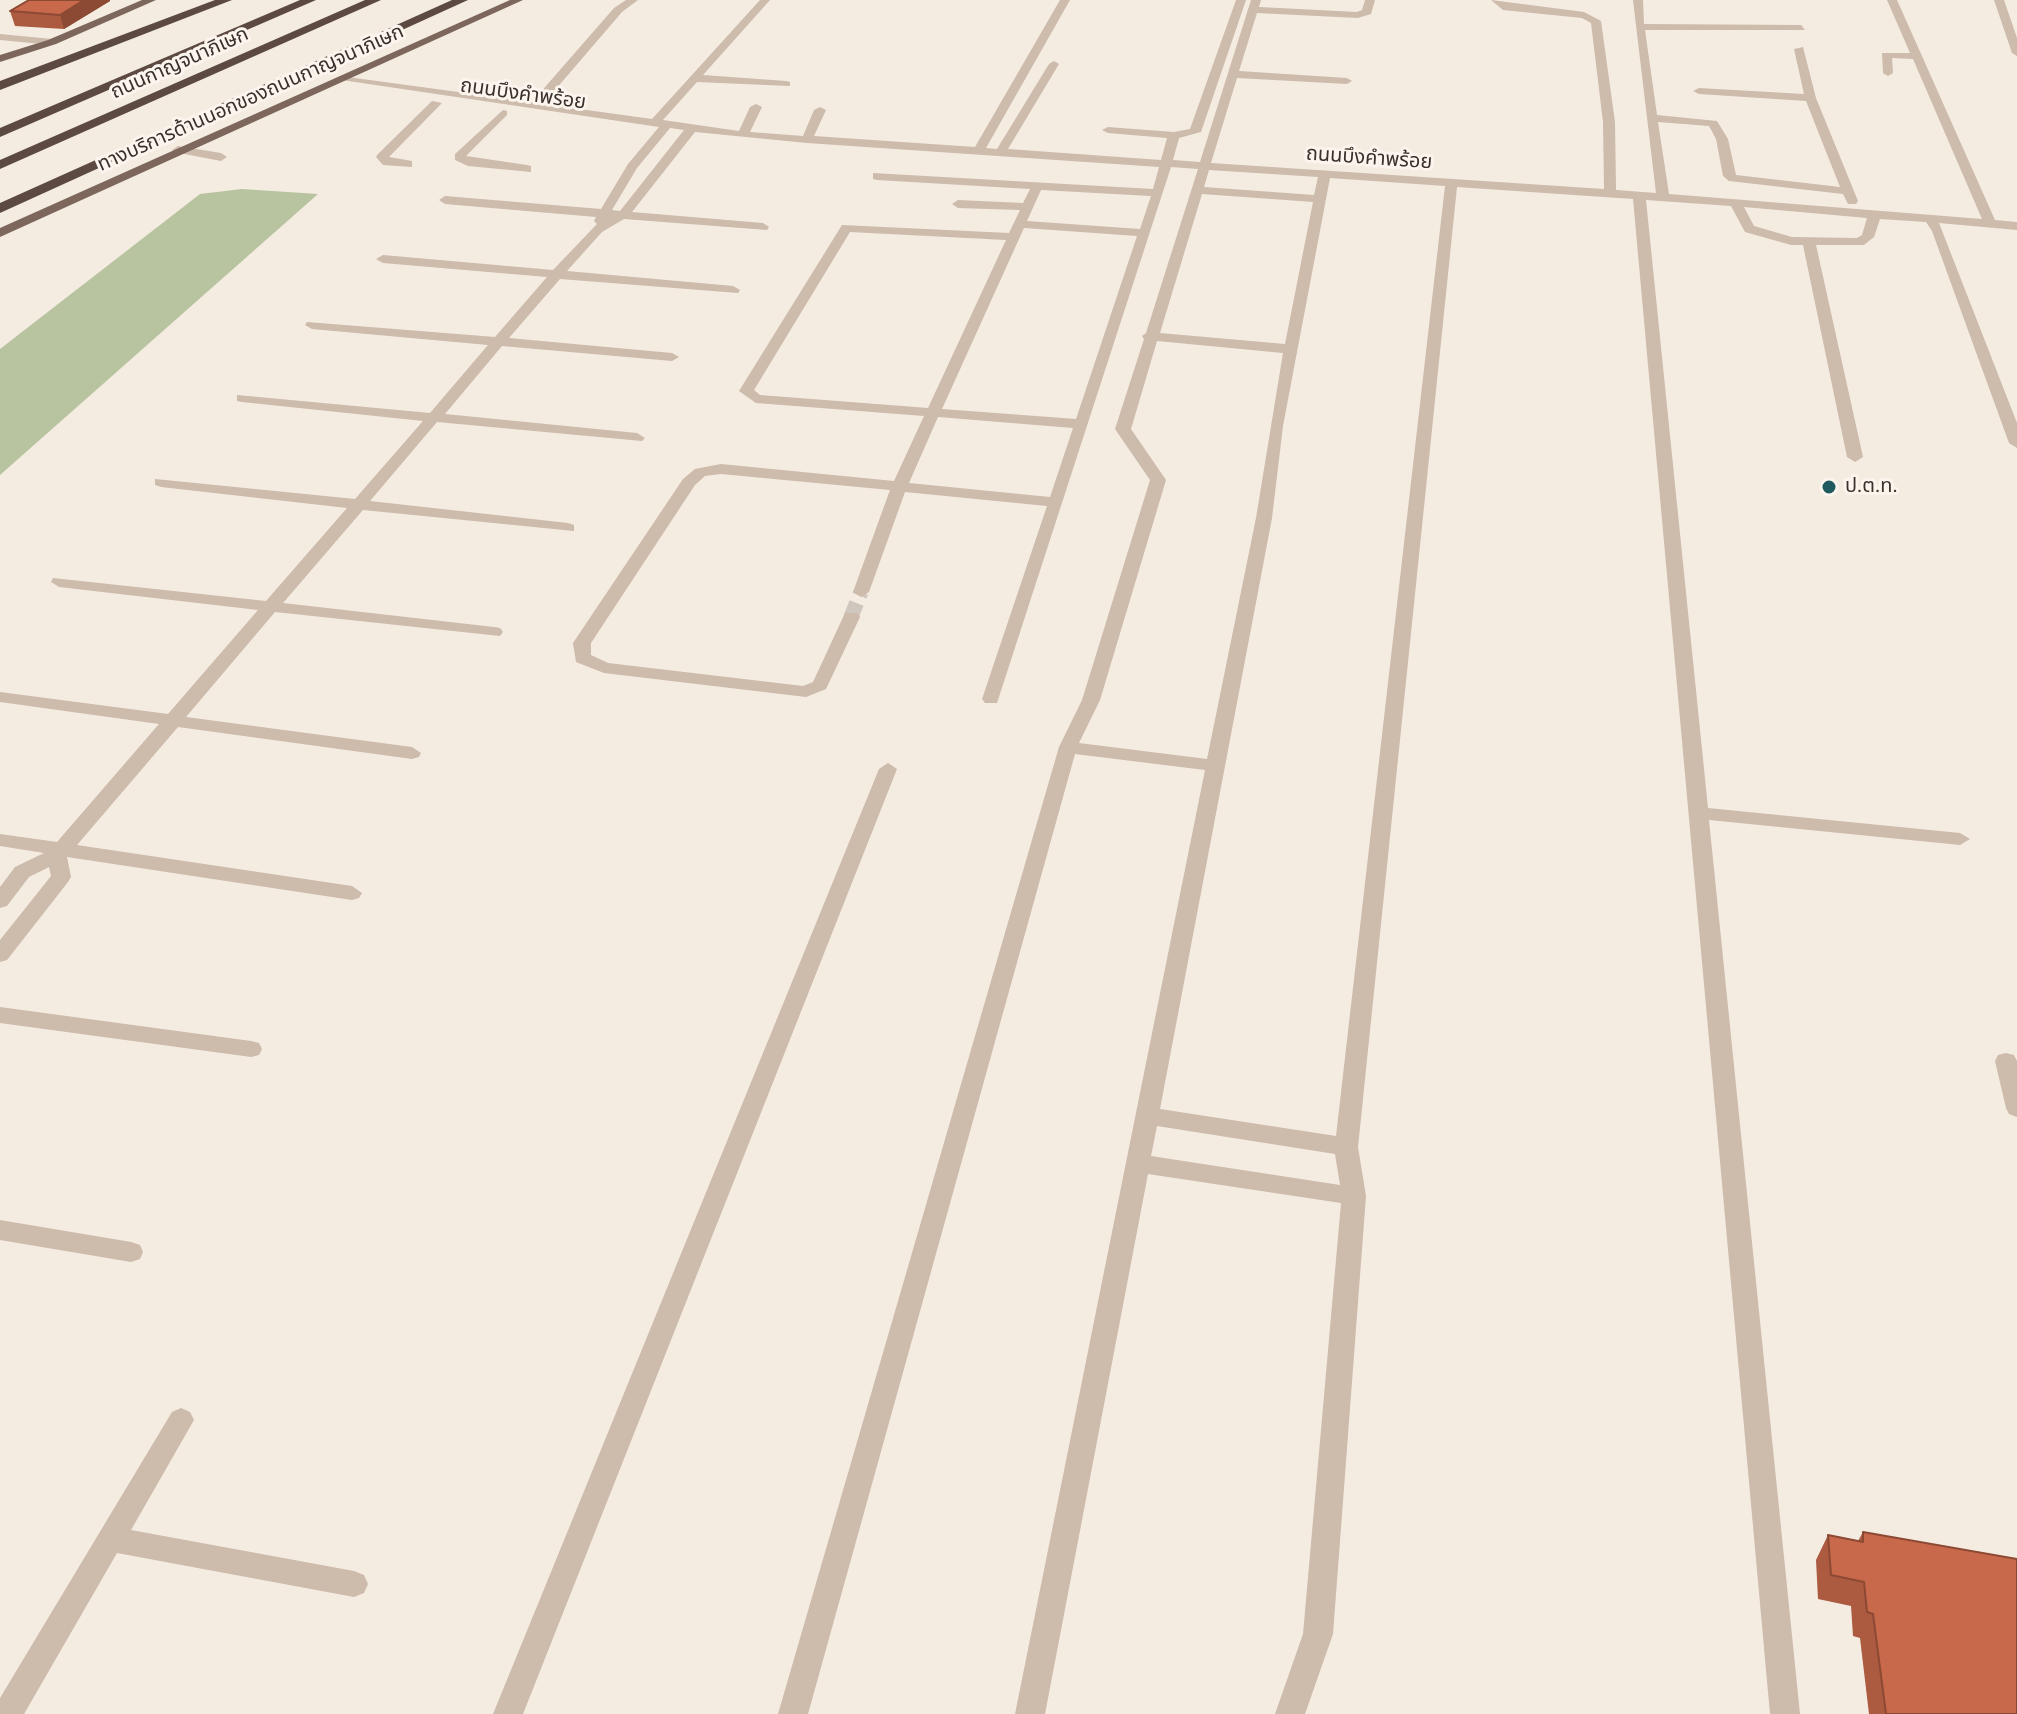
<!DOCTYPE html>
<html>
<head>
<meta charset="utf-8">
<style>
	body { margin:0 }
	canvas { display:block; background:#f4ebe1 }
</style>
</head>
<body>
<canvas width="2017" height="1714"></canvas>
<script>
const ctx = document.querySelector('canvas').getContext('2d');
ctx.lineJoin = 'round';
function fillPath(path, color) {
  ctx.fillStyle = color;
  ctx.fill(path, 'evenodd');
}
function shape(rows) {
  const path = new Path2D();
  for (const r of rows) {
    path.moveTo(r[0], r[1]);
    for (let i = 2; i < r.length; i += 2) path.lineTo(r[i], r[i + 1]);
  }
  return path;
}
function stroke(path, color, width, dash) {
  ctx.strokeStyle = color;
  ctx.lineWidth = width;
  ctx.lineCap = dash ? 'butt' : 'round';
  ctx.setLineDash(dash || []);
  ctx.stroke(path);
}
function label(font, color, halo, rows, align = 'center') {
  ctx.font = font + ' Roboto,"Noto Sans Thai",sans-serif';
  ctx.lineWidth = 6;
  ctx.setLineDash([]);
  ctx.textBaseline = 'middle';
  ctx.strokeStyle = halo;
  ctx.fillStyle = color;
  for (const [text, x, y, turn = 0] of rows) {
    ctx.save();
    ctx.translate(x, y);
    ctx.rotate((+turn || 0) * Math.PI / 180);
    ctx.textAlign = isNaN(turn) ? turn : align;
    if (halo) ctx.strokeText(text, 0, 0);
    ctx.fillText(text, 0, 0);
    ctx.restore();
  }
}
fillPath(shape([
	[242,189,318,194,0,475,0,349,200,194]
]), '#b8c4a0');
stroke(shape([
	[851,617,861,592]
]), '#cfc6bd', 15, [15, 8]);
fillPath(shape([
	[626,0,638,0,622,12,543,104,652,119,760,0,770,0,703,75,786,81,790,82,790,86,697,82,663,120,739,131,750,107,756,104,762,107,750,132,803,136,814,110,820,107,826,110,814,136,975,147,1060,0,1070,0,986,148,997,149,1049,64,1054,61,1059,64,1008,149,1161,160,1167,138,1108,133,1102,130,1108,127,1174,132,1190,129,1236,0,1246,0,1201,132,1179,138,1173,160,1200,162,1251,0,1261,0,1259,7,1357,12,1362,10,1365,0,1375,0,1371,14,1358,18,1257,13,1239,71,1347,78,1352,81,1347,84,1237,78,1211,163,1604,189,1603,122,1591,23,1582,18,1503,10,1491,0,1584,12,1601,21,1615,122,1616,190,1656,193,1633,0,1643,0,1644,24,1801,25,1805,30,1645,30,1657,115,1717,121,1728,139,1736,175,1840,187,1806,101,1699,94,1693,91,1699,88,1804,94,1794,49,1803,47,1816,98,1858,201,1856,204,1848,204,1843,194,1729,181,1723,176,1716,139,1709,126,1658,122,1669,194,1982,219,1913,59,1892,58,1893,73,1888,76,1883,73,1882,53,1910,53,1887,0,1897,0,1995,220,2017,222,2017,230,1939,223,2017,423,2017,448,2009,443,1932,231,1926,222,1880,219,1874,237,1864,245,1816,245,1863,457,1855,462,1847,457,1803,245,1791,245,1745,232,1731,206,1646,200,1708,808,1960,833,1970,839,1960,845,1709,820,1800,1714,1770,1714,1633,199,1457,187,1358,1147,1366,1196,1333,1634,1305,1714,1275,1714,1303,1634,1341,1203,1148,1174,1045,1714,1015,1714,1205,770,1075,754,808,1714,778,1714,1059,747,1082,700,1150,480,1115,429,1144,339,1142,336,1146,333,1198,169,1171,167,997,703,985,703,982,699,1047,506,905,492,869,592,861,597,853,592,890,490,721,474,705,476,695,485,591,643,591,655,608,663,803,686,813,682,845,613,857,613,860,617,826,689,806,697,604,673,576,662,573,643,683,479,695,469,721,464,894,481,924,416,756,403,739,391,842,225,1009,233,1020,210,958,208,952,204,958,200,1023,203,1030,189,877,180,873,179,873,173,1153,189,1159,167,807,143,695,132,632,212,763,223,769,227,767,230,624,219,602,232,567,271,733,286,740,290,738,293,560,279,509,338,672,353,679,357,672,361,502,346,445,414,637,433,645,438,642,441,437,422,370,501,568,523,574,525,574,531,363,510,283,603,494,627,500,628,503,632,500,636,275,612,186,717,412,747,421,753,419,757,412,759,178,727,77,845,352,886,362,893,359,898,352,900,67,857,71,877,68,882,7,960,0,962,0,940,51,876,49,867,29,877,7,906,0,908,0,887,15,867,44,853,0,846,0,834,57,842,159,724,0,702,0,692,168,714,258,610,59,587,51,582,53,578,266,601,347,508,161,487,155,485,155,479,355,499,423,421,242,402,237,401,237,395,430,413,488,345,312,329,305,325,307,322,495,337,547,277,383,263,376,259,383,255,553,270,597,224,594,221,596,217,445,204,439,200,445,196,601,209,628,164,659,127,335,79,340,76,532,102,614,8,626,0],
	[670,128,684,130,620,211,612,210,637,168,670,128],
	[1209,170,1318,177,1314,195,1204,187,1209,170],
	[1330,178,1445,186,1336,1136,1160,1109,1272,518,1283,426,1330,178],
	[1041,190,1151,196,1140,229,1027,221,1041,190],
	[1202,194,1313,202,1285,344,1160,333,1202,194],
	[1744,207,1867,218,1862,235,1857,238,1792,237,1754,226,1744,207],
	[1024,228,1137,236,1076,419,942,409,1024,228],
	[850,232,1006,240,928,408,760,395,754,390,850,232],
	[1157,341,1283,353,1256,518,1207,759,1079,743,1100,700,1166,480,1131,429,1157,341],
	[938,417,1073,428,1050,497,909,483,938,417],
	[1157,1126,1335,1154,1340,1185,1151,1156,1157,1126],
	[1994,0,2004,0,2017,38,2017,56,2012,53,1994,0],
	[0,34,52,39,57,42,52,45,0,40,0,34],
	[432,101,442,103,389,157,412,161,412,167,383,165,376,157,378,154,432,101],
	[503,110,507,111,507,115,466,156,527,165,531,166,531,172,468,166,455,160,455,154,503,110],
	[178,146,221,153,227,157,221,161,174,152,172,150,178,146],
	[888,763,897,769,523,1714,493,1714,879,769,888,763],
	[0,1007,251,1041,259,1043,262,1049,259,1055,251,1057,0,1023,0,1007],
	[2006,1053,2014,1055,2017,1061,2017,1117,2009,1114,2006,1108,1995,1061,1998,1055,2006,1053],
	[0,1220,131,1242,140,1245,143,1252,140,1259,131,1262,0,1240,0,1220],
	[181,1408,190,1412,194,1420,131,1530,354,1571,364,1575,368,1584,364,1593,354,1597,117,1553,24,1714,0,1714,0,1698,172,1412,181,1408]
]), '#cdbbac');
fillPath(shape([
	[142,0,156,0,56,44,0,62,0,55,48,40,142,0],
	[510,0,523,0,0,237,0,228,510,0]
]), '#7d675c');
fillPath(shape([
	[215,0,232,0,0,90,0,81,215,0],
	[300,0,316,0,0,137,0,128,300,0],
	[365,0,381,0,0,169,0,160,365,0],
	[452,0,468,0,0,213,0,203,452,0]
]), '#5c4a42');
fillPath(shape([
	[29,0,110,0,110,1,64,29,15,26,10,11],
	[1863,1532,2017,1714,1869,1714,1860,1638,1853,1636,1851,1606,1818,1599,1816,1560,1828,1535,1858,1541]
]), '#ac5a40');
fillPath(shape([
	[84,0,110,0,110,1,64,29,60,15]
]), '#8c4a34');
const building = shape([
	[29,0,84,0,60,15,10,11,29,0],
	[1863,1532,2017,1559,2017,1714,1886,1714,1873,1614,1867,1612,1864,1582,1831,1575,1828,1535,1863,1542,1863,1532]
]);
fillPath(building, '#c8694b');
stroke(building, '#8c4a34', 2);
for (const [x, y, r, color] of [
	[1829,487,8,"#1f5a5e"]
]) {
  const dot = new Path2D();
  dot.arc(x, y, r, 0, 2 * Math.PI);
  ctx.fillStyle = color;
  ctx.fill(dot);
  stroke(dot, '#fbf5ee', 3);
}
label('20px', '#3b302b', '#fbf5ee', [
	["ถนนกาญจนาภิเษก",180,64,-24],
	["ถนนบึงคำพร้อย",523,95,8],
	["ทางบริการด้านนอกของถนนกาญจนาภิเษก",251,99,-24],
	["ถนนบึงคำพร้อย",1369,159,4]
]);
label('20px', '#3b302b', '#fbf5ee', [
	["ป.ต.ท.",1845,487]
], 'left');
</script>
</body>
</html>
